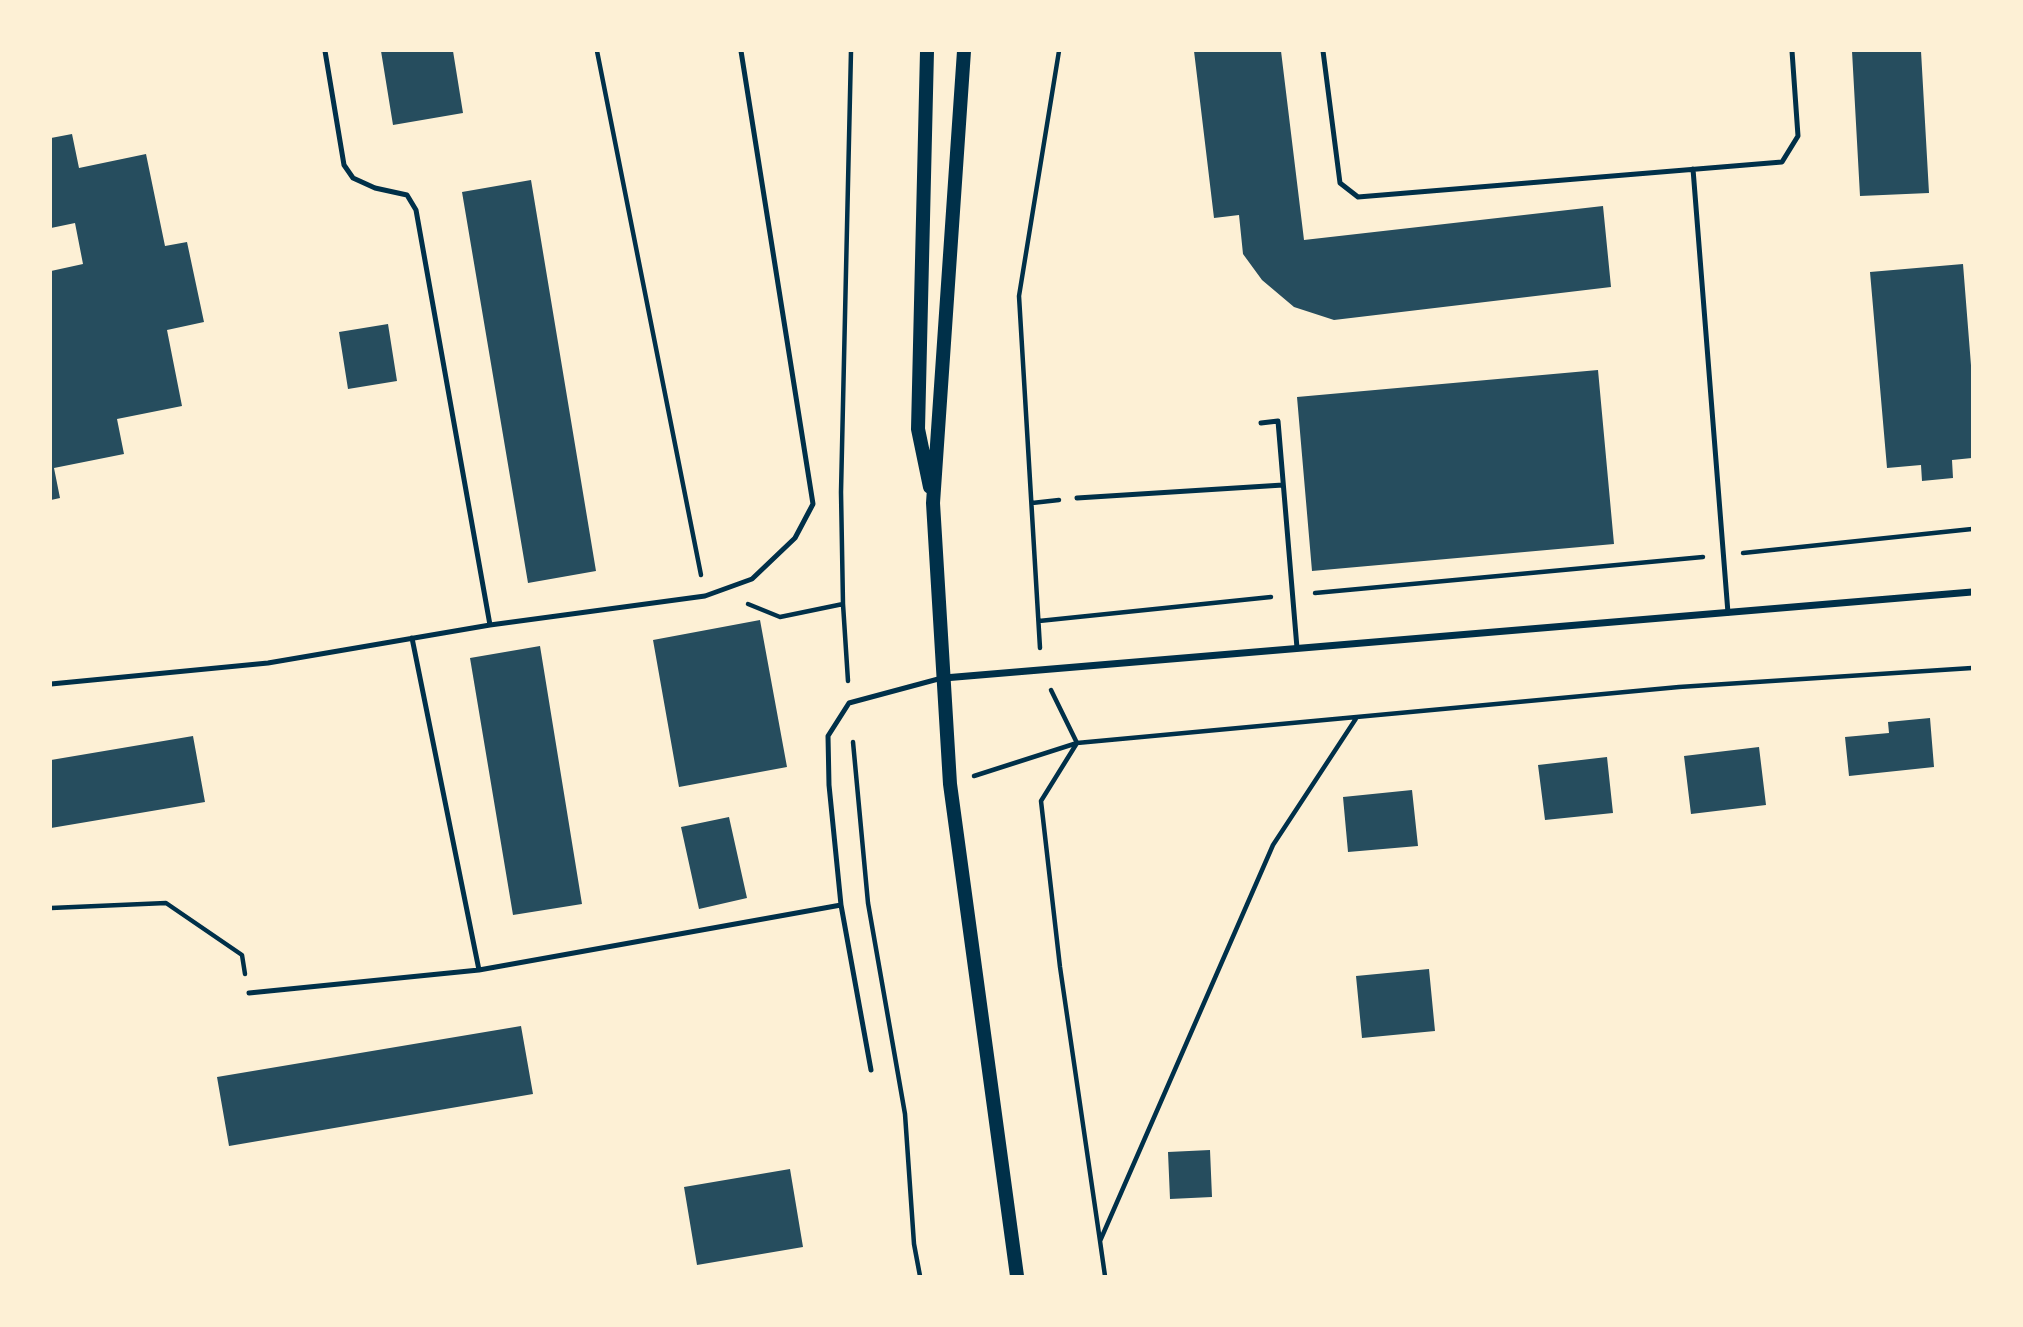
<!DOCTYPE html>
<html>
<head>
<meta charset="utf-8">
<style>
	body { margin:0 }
	#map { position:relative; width:2023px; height:1327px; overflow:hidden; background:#fdf0d5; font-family:"Libre Baskerville",serif }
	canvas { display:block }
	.frame { position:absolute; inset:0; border:52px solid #fdf0d5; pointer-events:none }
</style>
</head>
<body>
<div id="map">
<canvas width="2023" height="1327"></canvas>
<div class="frame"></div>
</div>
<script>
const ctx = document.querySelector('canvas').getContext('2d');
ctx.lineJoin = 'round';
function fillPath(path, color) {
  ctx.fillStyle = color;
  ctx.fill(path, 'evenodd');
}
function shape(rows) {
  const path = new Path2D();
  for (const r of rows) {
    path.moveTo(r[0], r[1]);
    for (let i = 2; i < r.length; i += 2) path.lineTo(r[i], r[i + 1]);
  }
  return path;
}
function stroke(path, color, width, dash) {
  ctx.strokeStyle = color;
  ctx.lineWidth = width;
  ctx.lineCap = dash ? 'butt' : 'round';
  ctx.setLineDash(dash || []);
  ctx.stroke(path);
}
fillPath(shape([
	[381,51,453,51,463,113,393,125],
	[1194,51,1281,51,1304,240,1603,206,1611,287,1334,320,1294,307,1262,280,1243,254,1239,215,1214,218],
	[1852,51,1921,51,1929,193,1860,196],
	[72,134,79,168,146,154,165,246,187,242,204,322,167,330,182,406,117,419,124,454,54,468,60,498,51,500,51,271,83,264,75,223,51,228,51,138],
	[531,180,596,571,528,583,462,192],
	[1963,264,1972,378,1972,458,1952,460,1953,478,1922,481,1921,465,1887,468,1870,272],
	[388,324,397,381,348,389,339,332],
	[1598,370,1614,544,1312,571,1297,397],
	[760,620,787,767,679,787,653,640],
	[540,646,582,904,513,915,470,658],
	[1930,718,1934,767,1849,776,1845,737,1889,733,1888,722],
	[193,736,205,802,51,828,51,760],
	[1759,747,1766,805,1691,814,1684,756],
	[1607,757,1613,813,1545,820,1538,765],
	[1412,790,1418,846,1348,852,1343,797],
	[729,817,747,898,699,909,681,827],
	[1429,969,1435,1031,1362,1038,1356,976],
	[521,1026,533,1094,229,1146,217,1077],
	[1210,1150,1212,1197,1170,1199,1168,1152],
	[790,1169,803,1247,697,1265,684,1187]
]), '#264d5e');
stroke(shape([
	[597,51,701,575],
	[1032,503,1059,500],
	[1743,553,1972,529],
	[1315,593,1703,557],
	[748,604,780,617,843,604,848,681],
	[843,604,841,492,851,51],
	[1039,621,1271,597],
	[1040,648,1019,296,1059,51],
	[1051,690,1077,743,1041,801,1060,967,1100,1241],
	[853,742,868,903,905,1114,914,1244,920,1276],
	[974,776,1077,743,1679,687,1972,668],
	[51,908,166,903,242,955,245,974],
	[1105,1276,1100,1241,1273,845,1357,717]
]), '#003049', 4.5);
stroke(shape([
	[325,51,344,165,353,178,375,188,407,195,416,210,490,625],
	[1323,51,1340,183,1358,197,1782,162,1798,136,1792,51],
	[1693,169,1728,613],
	[1261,423,1278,421,1297,648],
	[1077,498,1283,485],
	[412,638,479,970],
	[51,684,268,663,490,625,705,596,752,579,795,538,813,504,741,51],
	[841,905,871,1070],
	[249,993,479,970,841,905,829,785,828,736,849,703,942,678]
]), '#003049', 5);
stroke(shape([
	[944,678,1972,592]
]), '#003049', 7);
stroke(shape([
	[927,51,918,429,930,487],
	[964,51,933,503,950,784,1017,1276]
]), '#003049', 14);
</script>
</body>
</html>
